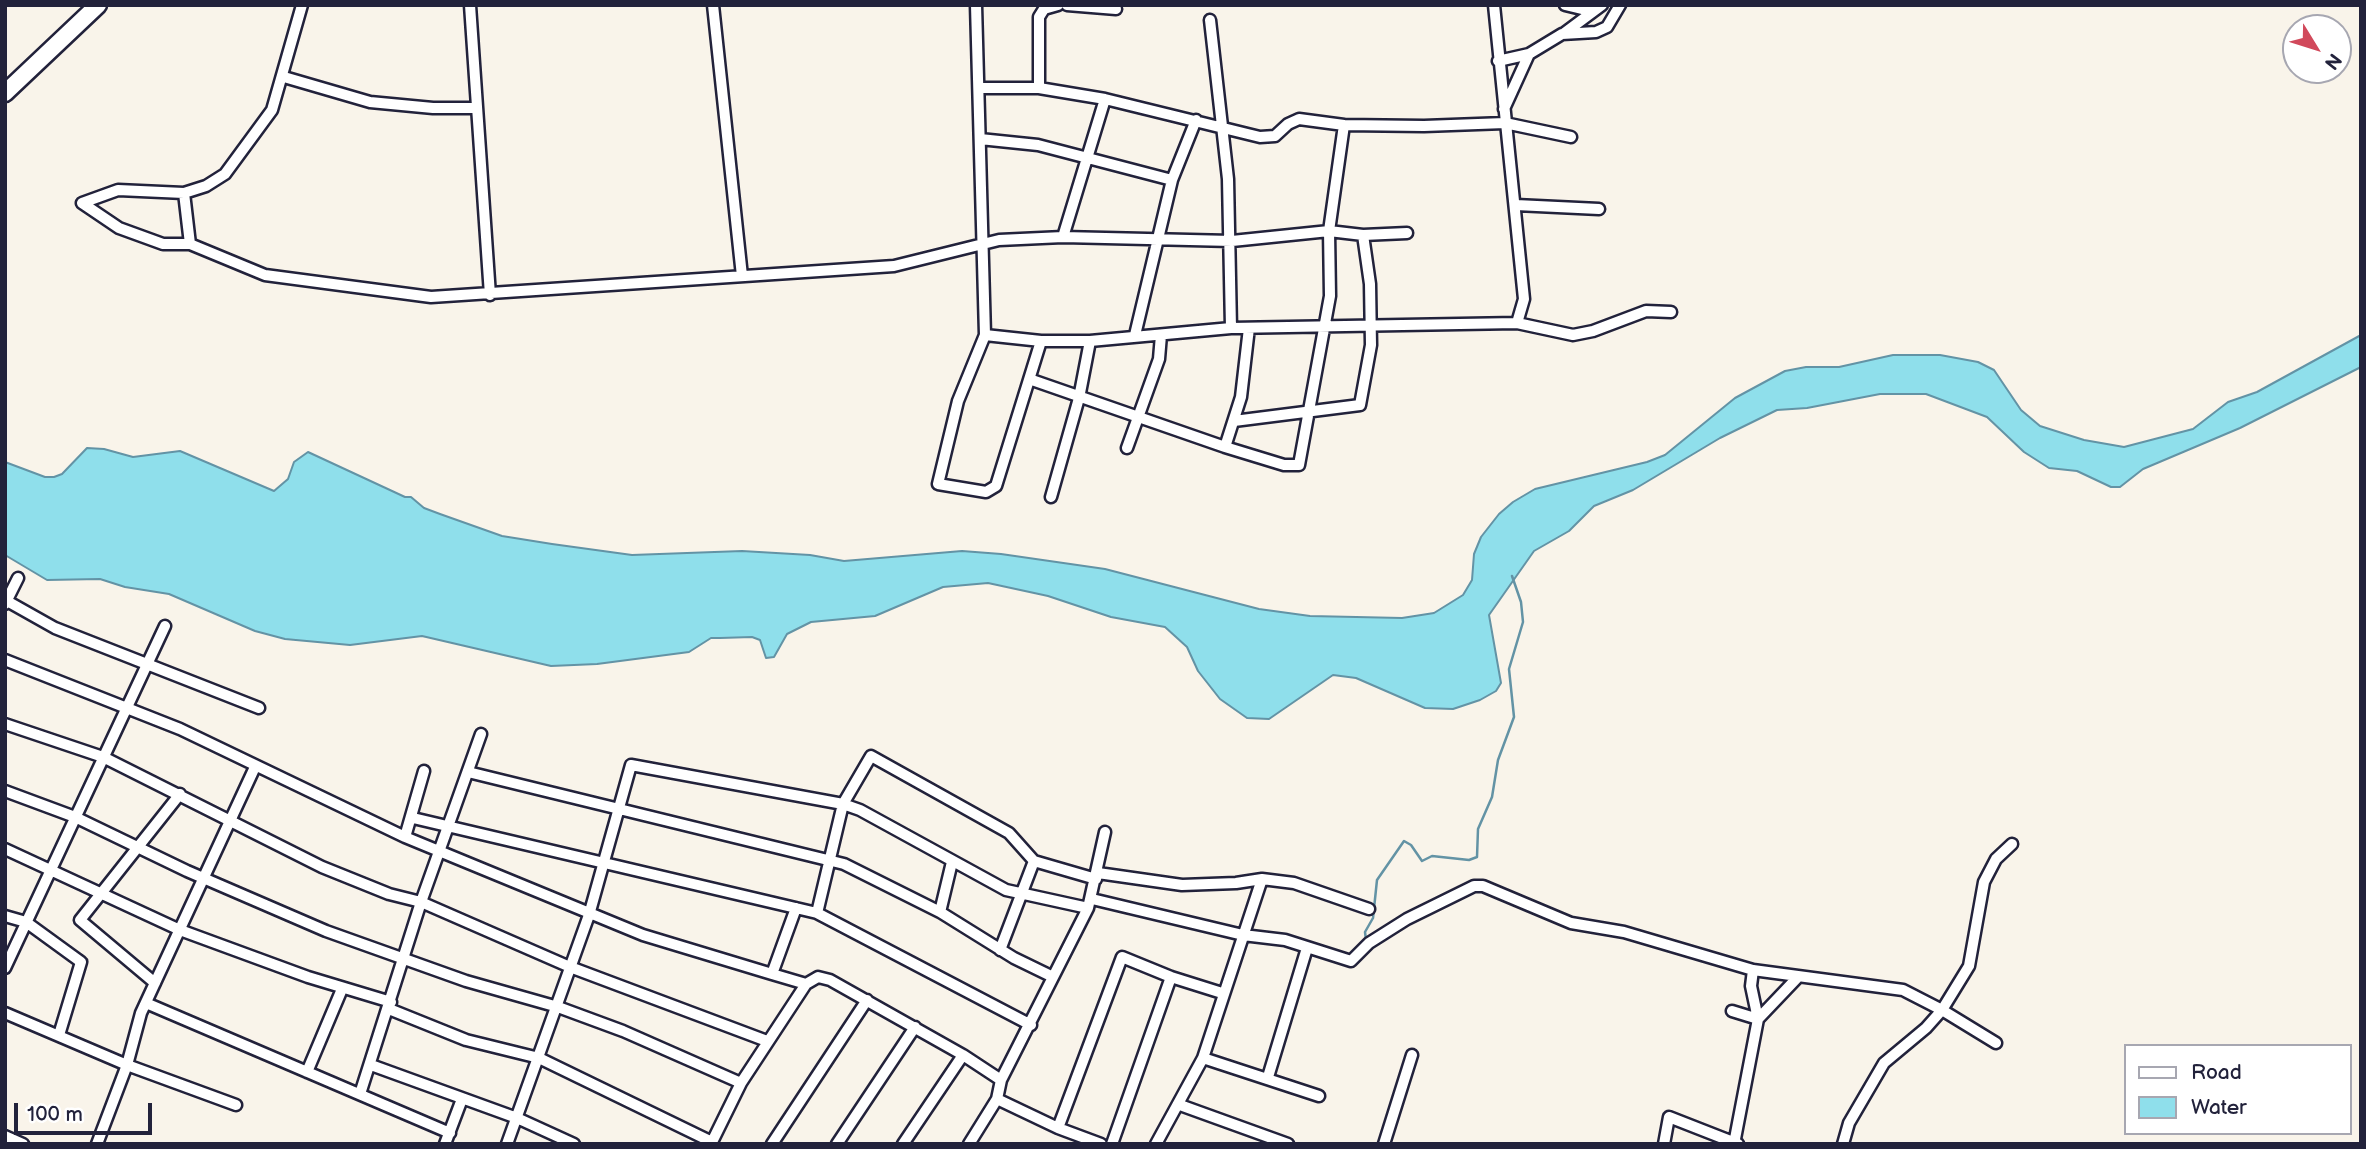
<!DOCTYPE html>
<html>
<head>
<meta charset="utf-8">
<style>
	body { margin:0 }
	#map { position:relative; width:2366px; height:1149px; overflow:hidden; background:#f9f4ea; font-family:"Balsamiq Sans",sans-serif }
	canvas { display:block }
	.frame { position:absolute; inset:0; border:7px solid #22223b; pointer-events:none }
	.legend { position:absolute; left:2124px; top:1044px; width:228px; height:91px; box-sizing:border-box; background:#fff; border:2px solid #a7a7b1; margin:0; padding:9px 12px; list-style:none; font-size:21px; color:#22223b }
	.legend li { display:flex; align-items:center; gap:14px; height:35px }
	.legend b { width:35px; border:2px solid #a7a7b1 }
	.north { position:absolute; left:2282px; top:14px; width:70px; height:70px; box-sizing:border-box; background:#fff; border:2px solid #a7a7b1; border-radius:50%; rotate:128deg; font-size:19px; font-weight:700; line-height:28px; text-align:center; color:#22223b }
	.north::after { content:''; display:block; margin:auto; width:24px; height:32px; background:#d1495b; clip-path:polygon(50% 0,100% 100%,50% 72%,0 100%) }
	.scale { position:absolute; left:14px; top:1103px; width:138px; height:32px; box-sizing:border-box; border:4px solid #22223b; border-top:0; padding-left:9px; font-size:21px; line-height:24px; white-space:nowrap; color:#22223b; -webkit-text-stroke:5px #fff; paint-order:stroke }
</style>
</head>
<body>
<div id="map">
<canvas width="2366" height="1149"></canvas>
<div class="frame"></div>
<ul class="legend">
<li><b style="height:9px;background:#fff"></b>Road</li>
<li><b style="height:19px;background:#8fdfeb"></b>Water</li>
</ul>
<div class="north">N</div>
<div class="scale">100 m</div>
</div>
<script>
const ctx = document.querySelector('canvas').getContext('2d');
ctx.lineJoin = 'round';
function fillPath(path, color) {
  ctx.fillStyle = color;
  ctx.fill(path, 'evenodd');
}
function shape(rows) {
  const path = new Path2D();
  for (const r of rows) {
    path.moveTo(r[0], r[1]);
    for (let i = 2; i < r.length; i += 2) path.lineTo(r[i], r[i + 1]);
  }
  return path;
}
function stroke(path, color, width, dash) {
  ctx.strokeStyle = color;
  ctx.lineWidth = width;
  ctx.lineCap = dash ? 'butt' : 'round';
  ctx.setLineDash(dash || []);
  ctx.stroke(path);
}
const water = shape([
	[2361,335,2361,367,2240,428,2143,469,2120,487,2111,487,2077,471,2049,468,2024,452,1987,417,1926,394,1880,394,1807,408,1777,410,1720,438,1633,490,1594,506,1569,531,1534,551,1489,615,1501,683,1496,691,1480,700,1453,709,1425,708,1356,678,1333,675,1269,719,1247,718,1220,699,1198,671,1187,647,1165,627,1111,617,1048,596,988,583,943,587,875,616,811,622,787,634,774,657,766,658,760,640,752,637,720,638,711,638,689,652,597,664,551,666,422,636,350,645,285,639,255,631,169,594,125,587,100,579,47,580,5,555,5,462,45,477,54,477,62,474,87,448,104,449,133,457,180,451,274,491,288,479,294,462,308,452,405,497,411,497,424,508,440,514,502,536,552,544,632,555,742,551,810,555,844,561,962,551,1001,554,1105,569,1259,609,1310,616,1402,618,1434,613,1463,595,1472,580,1474,554,1481,537,1499,514,1513,502,1535,489,1647,462,1665,455,1735,398,1785,371,1806,367,1839,367,1893,355,1940,355,1978,362,1994,370,2021,410,2040,426,2084,440,2124,447,2193,429,2228,402,2257,392,2361,335]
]);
fillPath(water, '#8fdfeb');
stroke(water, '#6393a5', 2);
stroke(shape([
	[1366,940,1365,932,1373,918,1377,880,1404,841,1411,845,1422,861,1432,856,1469,860,1477,857,1478,829,1492,797,1498,760,1514,717,1509,669,1523,622,1521,602,1512,576]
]), '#6393a5', 2.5);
const minor = shape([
	[302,5,272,110,225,174,206,186,184,193,118,190,82,203,119,228,163,244,190,244,265,275,431,297,894,266,999,240,1063,237,1232,241,1329,231,1363,235,1407,233],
	[470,5,490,295],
	[713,5,742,276],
	[976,5,985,335,958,401,938,484,986,492,996,486,1041,341],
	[1067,5,1116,9],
	[1494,5,1524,299,1517,323],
	[1565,5,1590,11],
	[1210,20,1228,179,1231,328],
	[1563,34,1602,5],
	[1498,61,1529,54],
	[284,77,370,102,433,108,477,108],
	[980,88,1039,88,1105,99,1260,137,1275,136,1288,124,1299,119,1344,125,1424,126,1505,123,1571,137],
	[1039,88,1039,17,1044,9,1058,5],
	[1504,109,1529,54,1562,34,1596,32,1607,27,1620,5],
	[980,139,1038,145,1172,180],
	[184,193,190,244],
	[1516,205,1599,209],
	[1063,237,1105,99],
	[985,335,1041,341,1090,341,1231,328,1517,323,1573,335,1593,331,1646,311,1671,312],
	[1135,335,1172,180,1196,120],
	[1032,380,1225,447,1284,465,1299,465,1330,296,1329,231,1344,125],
	[1234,421,1360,405,1371,345,1370,284,1363,235],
	[1225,447,1241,397,1249,328],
	[1127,448,1159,359,1161,335],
	[1051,497,1079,398,1090,341],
	[7,601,55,628,259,708],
	[5,604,18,578],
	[5,660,180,729,405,837,643,935,772,974,796,908],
	[5,724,103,757,322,867,389,894,421,902,570,967,767,1041],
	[468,772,844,864,940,912,1014,958,1051,976],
	[5,791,75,817,187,871,326,931,466,981,558,1007,623,1031,741,1083],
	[413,818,817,913,1031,1025],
	[405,837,424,771],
	[5,849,180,930,308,977,391,1002],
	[1098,873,1182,885,1236,883,1262,879,1294,883,1369,909],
	[1092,899,1243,935,1285,940,1351,961,1369,943,1407,919,1474,886,1483,886,1571,923,1624,932,1753,970,1903,990,1942,1010,1996,1043],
	[940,912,952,862],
	[817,913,843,804,871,756,1009,833,1034,861,1096,879],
	[5,916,26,922,81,962,59,1035],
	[1000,950,1034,861],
	[5,968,165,626],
	[155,983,80,920,180,794],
	[806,984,818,977,830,980,963,1055,1001,1080],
	[146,1003,450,1133],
	[389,1009,466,1040,539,1058,712,1142,741,1083,806,984,772,974],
	[1732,1011,1758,1019,1798,977],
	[5,1013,127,1065,236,1105],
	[1203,1058,1319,1096],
	[371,1065,517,1118,574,1144],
	[307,1072,342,989],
	[1268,1077,1307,948],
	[360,1094,421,902,481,734],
	[997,1099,1058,1128,1101,1144],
	[1180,1105,1288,1144],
	[1058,1128,1122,957,1171,977,1222,993],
	[5,1136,23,1144],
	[97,1144,127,1065,141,1013,255,767],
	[445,1144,462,1099],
	[507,1144,589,915,631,765,843,804,860,810,1006,890,1088,908],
	[772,1144,867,1000],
	[837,1144,915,1027],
	[903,1144,963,1055],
	[969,1144,997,1099,1001,1080,1088,908,1105,832],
	[1112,1144,1171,977],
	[1156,1144,1203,1058,1262,879],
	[1384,1144,1412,1055],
	[1664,1144,1669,1117,1738,1144],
	[1734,1144,1758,1019,1751,986,1753,970],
	[1843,1144,1849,1123,1884,1063,1926,1028,1942,1010,1969,966,1984,882,1996,859,2012,844]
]);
const primary = shape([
	[5,93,98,5]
]);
stroke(minor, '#22223b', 15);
stroke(primary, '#22223b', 21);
stroke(minor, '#fff', 10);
stroke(primary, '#fff', 16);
</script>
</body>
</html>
